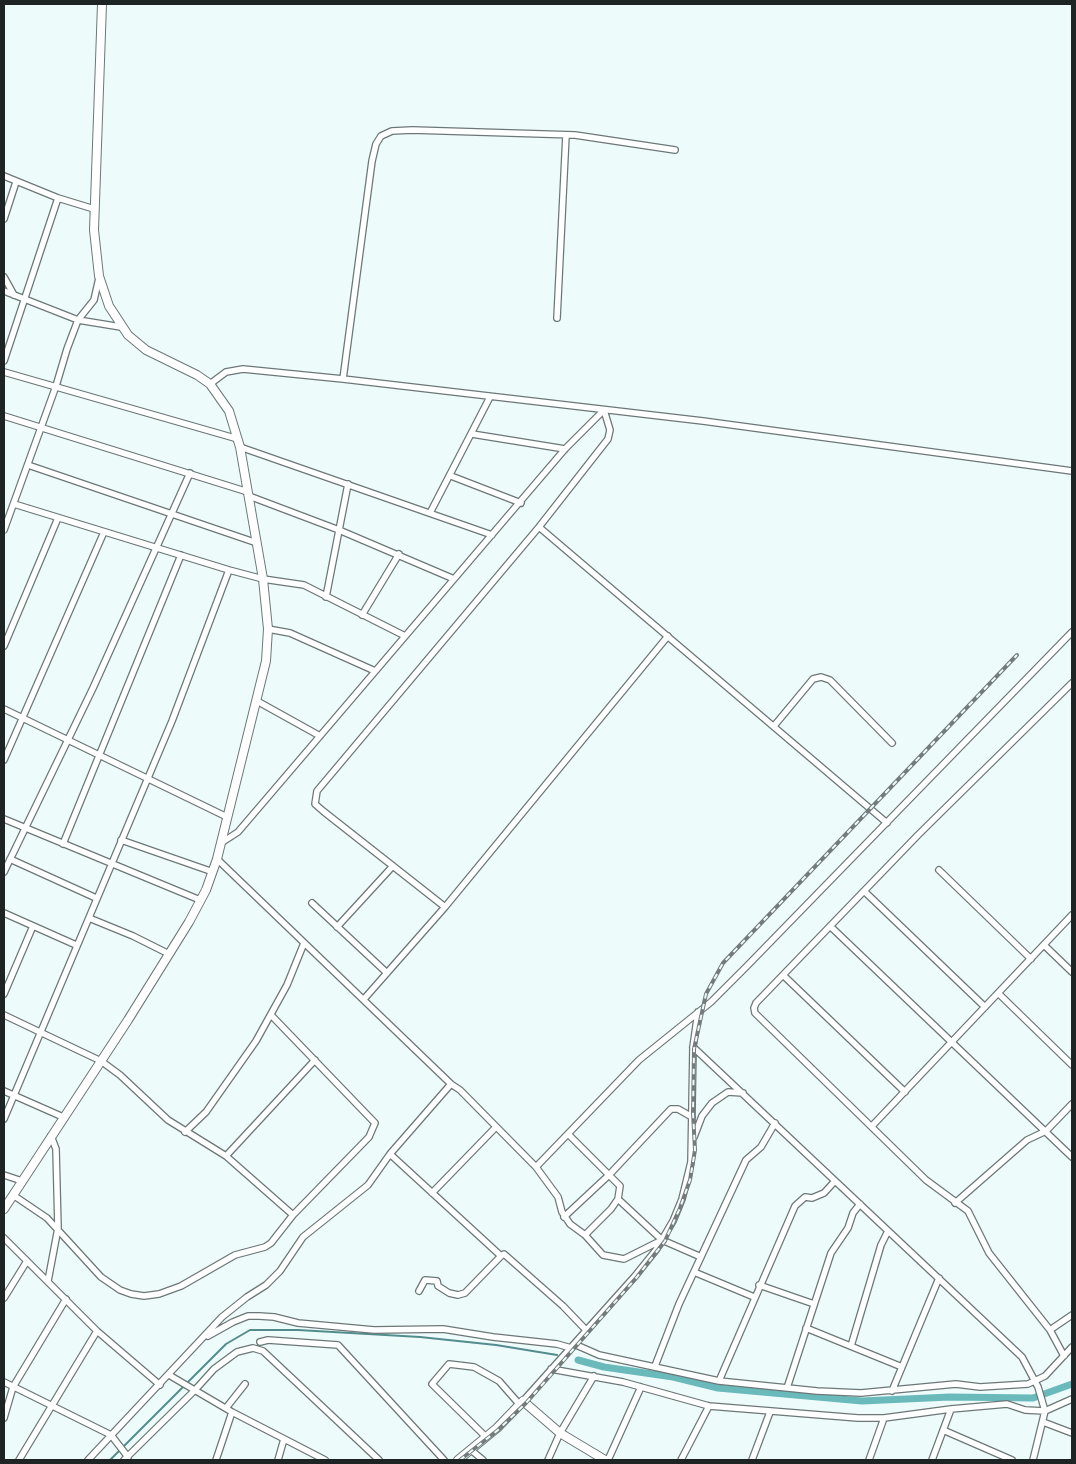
<!DOCTYPE html>
<html>
<head>
<meta charset="utf-8">
<style>
	body { margin:0 }
	#map { position:relative; width:1076px; height:1464px; overflow:hidden; background:#eefbfb; font-family:"Varela Round",sans-serif }
	canvas { display:block }
	.frame { position:absolute; inset:0; border:5px solid #1e2323; pointer-events:none }
</style>
</head>
<body>
<div id="map">
<canvas width="1076" height="1464"></canvas>
<div class="frame"></div>
</div>
<script>
const ctx = document.querySelector('canvas').getContext('2d');
ctx.lineJoin = 'round';
function shape(rows) {
  const path = new Path2D();
  for (const r of rows) {
    path.moveTo(r[0], r[1]);
    for (let i = 2; i < r.length; i += 2) path.lineTo(r[i], r[i + 1]);
  }
  return path;
}
function stroke(path, color, width, dash) {
  ctx.strokeStyle = color;
  ctx.lineWidth = width;
  ctx.lineCap = dash ? 'butt' : 'round';
  ctx.setLineDash(dash || []);
  ctx.stroke(path);
}
stroke(shape([
	[110,1460,226,1344,250,1330,298,1330,420,1337,496,1345,557,1355]
]), '#538c8d', 2);
stroke(shape([
	[578,1360,604,1367,673,1377,718,1388,862,1401,950,1397,1033,1398,1072,1384]
]), '#6ab9bb', 7);
const street = shape([
	[4,176,58,198,94,209],
	[4,219,16,182],
	[4,277,14,295],
	[4,291,78,320,121,327],
	[557,318,566,135],
	[4,361,58,198],
	[4,372,238,439],
	[343,379,372,161,376,144,381,136,392,131,412,130,575,135,675,150],
	[210,384,226,372,243,369,343,379,703,421,1072,471],
	[4,416,248,492],
	[472,434,565,449],
	[240,447,492,535],
	[28,465,257,543],
	[451,476,521,503],
	[249,496,339,530,454,579],
	[14,504,229,570,263,579,304,585,405,636],
	[430,513,490,397],
	[539,527,887,823],
	[4,530,56,386,67,349,78,320,94,300,99,278],
	[326,597,348,484],
	[362,615,399,554],
	[268,629,290,633,375,671],
	[4,646,58,518],
	[257,701,320,736],
	[4,709,227,817],
	[774,726,813,679,821,677,830,680,892,743],
	[4,760,104,532],
	[4,819,200,900],
	[121,840,213,872],
	[221,843,238,832,565,449,604,410,610,430,608,439,539,527,317,791,315,804,323,811,445,907],
	[63,844,181,555],
	[10,859,96,898],
	[217,859,451,1084,460,1090,536,1167,639,1060,711,1002,747,966,1072,632],
	[939,870,1031,959],
	[4,872,93,688,190,473],
	[864,891,985,1007],
	[312,903,387,973],
	[4,913,76,945],
	[89,918,133,936,169,954],
	[830,926,1072,1157],
	[337,927,392,867],
	[1044,945,1072,972],
	[784,976,905,1092],
	[998,993,1072,1065],
	[4,994,33,926],
	[364,999,445,907,668,636],
	[4,1015,101,1061,120,1075,168,1120,226,1156,293,1215],
	[693,1047,1022,1357,1038,1387,1045,1411,1033,1460],
	[4,1091,63,1117],
	[4,1119,172,721,229,570],
	[872,1126,1072,915],
	[185,1132,206,1112,256,1041,287,985,304,943],
	[568,1134,620,1186,618,1199,611,1209,585,1235],
	[694,1137,702,1116,712,1103,728,1092,743,1093],
	[390,1154,501,1256,504,1254,563,1306,586,1330],
	[226,1156,315,1060],
	[536,1167,558,1197,562,1212,570,1224,585,1235,603,1255,624,1259,660,1241],
	[4,1175,22,1181],
	[432,1193,496,1127],
	[13,1195,47,1218,101,1277,120,1290,131,1294,144,1296,159,1294,181,1286,235,1255,265,1247,271,1243,293,1215,369,1137,375,1123,271,1015],
	[618,1199,662,1240,701,1257],
	[955,1203,1027,1140,1046,1131,1072,1104],
	[564,1217,609,1175,671,1109,678,1109,692,1117],
	[4,1238,97,1331,160,1385],
	[694,1272,754,1297],
	[48,1281,58,1228,56,1149,51,1136],
	[759,1285,814,1304],
	[419,1291,425,1280,437,1281,438,1286,449,1293,458,1295,465,1293,501,1256],
	[4,1298,27,1261],
	[806,1328,902,1367],
	[1050,1330,1072,1315],
	[208,1336,233,1322,248,1316,259,1316,274,1317,298,1323,374,1330,443,1329,493,1337,557,1344,571,1348],
	[260,1342,268,1340,338,1345,444,1460],
	[574,1344,599,1355,719,1381,817,1391,861,1393,956,1384,980,1387,1028,1384,1045,1376,1072,1347],
	[851,1346,881,1245,888,1231],
	[1064,1356,1050,1330,989,1253,968,1211,926,1180,755,1013,754,1008,756,1003,918,835,1072,683],
	[655,1366,679,1304,746,1160,761,1147,775,1123],
	[551,1369,623,1382,709,1406,858,1418,884,1418,951,1409,1007,1404,1025,1410,1045,1411,1072,1399],
	[169,1375,232,1412,325,1460],
	[719,1381,795,1206,805,1197,812,1198,824,1193,835,1181],
	[4,1382,111,1435,128,1457],
	[787,1388,831,1253,848,1228,853,1213,860,1204],
	[892,1391,939,1278],
	[523,1401,635,1276,656,1250,673,1221,682,1199,691,1162,693,1047,698,1012],
	[226,1408,245,1384],
	[4,1418,13,1387,66,1299],
	[1043,1422,1072,1433],
	[943,1430,1012,1460],
	[485,1436,432,1384,449,1364,474,1367,499,1381,520,1405],
	[471,1450,483,1460],
	[19,1460,97,1331],
	[88,1460,222,1317,247,1297,266,1285,280,1271,303,1237,368,1185,390,1154,451,1084],
	[124,1460,195,1390,214,1369,237,1352,253,1348,263,1351,379,1460],
	[216,1460,232,1412],
	[278,1460,284,1439],
	[548,1460,560,1433,594,1376],
	[608,1460,641,1387],
	[681,1460,709,1406],
	[752,1460,770,1412],
	[869,1460,884,1418],
	[932,1460,951,1409]
]);
const secondary = shape([
	[4,1209,128,1020,189,922,206,890,217,859,266,661,268,629,263,579,240,447,229,411,210,384,197,375,146,350,128,335,109,306,99,276,94,230,102,4],
	[458,1460,497,1428,523,1401,560,1433,605,1460]
]);
stroke(street, '#6c7777', 8);
stroke(secondary, '#6c7777', 10);
stroke(street, '#fff', 5.5);
stroke(secondary, '#fff', 8);
const rail = shape([
	[460,1460,498,1430,526,1403,637,1277,665,1241,680,1208,690,1180,695,1150,693,1113,694,1049,706,994,723,963,1017,655]
]);
stroke(rail, '#737b7b', 4);
stroke(rail, '#eefbfb', 2, [5.5]);
</script>
</body>
</html>
